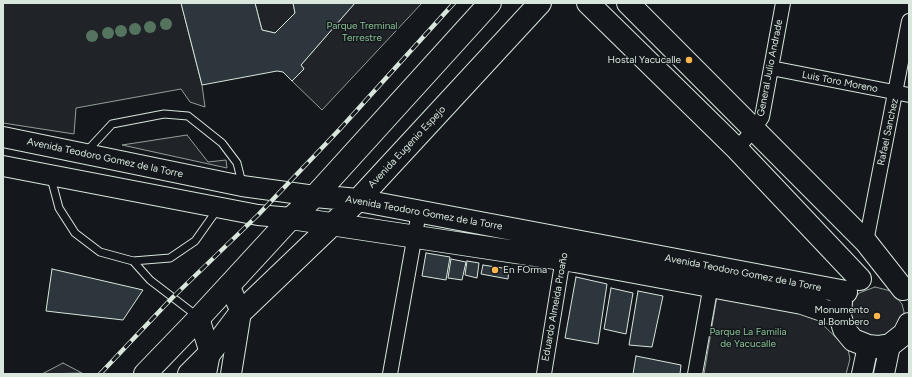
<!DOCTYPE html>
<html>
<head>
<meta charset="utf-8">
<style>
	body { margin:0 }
	#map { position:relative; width:912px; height:377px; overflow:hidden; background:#14181c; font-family:Figtree,sans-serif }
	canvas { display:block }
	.frame { position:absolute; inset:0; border:4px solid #d8e6dc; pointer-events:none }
</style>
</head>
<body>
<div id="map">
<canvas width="912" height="377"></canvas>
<div class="frame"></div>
</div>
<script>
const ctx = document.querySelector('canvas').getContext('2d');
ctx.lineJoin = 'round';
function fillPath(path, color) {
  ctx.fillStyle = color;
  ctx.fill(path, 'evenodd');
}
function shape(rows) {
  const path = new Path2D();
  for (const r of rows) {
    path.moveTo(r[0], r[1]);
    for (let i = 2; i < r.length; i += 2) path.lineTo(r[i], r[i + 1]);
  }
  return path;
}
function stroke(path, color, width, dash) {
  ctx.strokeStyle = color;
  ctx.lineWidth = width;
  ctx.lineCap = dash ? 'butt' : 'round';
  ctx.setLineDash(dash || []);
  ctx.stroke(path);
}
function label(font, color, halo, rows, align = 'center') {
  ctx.font = font + ' Figtree,sans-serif';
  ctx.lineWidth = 3;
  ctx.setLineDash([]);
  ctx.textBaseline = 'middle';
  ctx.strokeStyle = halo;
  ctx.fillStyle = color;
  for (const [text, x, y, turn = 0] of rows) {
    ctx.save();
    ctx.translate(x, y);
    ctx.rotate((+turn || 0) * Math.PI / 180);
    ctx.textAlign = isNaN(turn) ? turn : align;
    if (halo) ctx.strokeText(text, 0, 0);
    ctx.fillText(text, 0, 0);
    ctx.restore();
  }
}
const green = shape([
	[3,3,181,3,202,85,205,107,190,102,181,89,76,108,74,134,3,123,3,3],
	[255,3,293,3,295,13,275,33,262,30,255,3],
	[355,3,422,3,322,110,292,81,304,69,301,65,355,3],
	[187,135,208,162,226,160,227,168,122,145,187,135],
	[875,287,891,291,902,304,904,312,903,321,886,339,860,335,850,319,850,310,853,301,859,293,875,287],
	[717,296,813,311,821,323,848,349,850,359,846,374,704,374,717,296],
	[63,363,82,373,42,374,63,363]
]);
fillPath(green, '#202428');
stroke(green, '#939e99', 1);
const building = shape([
	[181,3,255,3,262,30,275,33,295,13,293,3,355,3,301,65,304,69,292,81,283,72,277,71,202,85,181,3],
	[426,253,450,257,446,280,422,276,426,253],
	[451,259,466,262,462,280,448,278,451,259],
	[467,261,479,263,477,278,465,275,467,261],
	[483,265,509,269,508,279,481,274,483,265],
	[52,269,143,290,123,320,46,311,52,269],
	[576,277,607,284,598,344,565,338,576,277],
	[611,288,633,293,626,334,604,329,611,288],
	[638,291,663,296,652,347,629,345,638,291],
	[636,356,681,365,680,374,633,374,636,356]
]);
fillPath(building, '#2c363c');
stroke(building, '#d8e6dc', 1);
const lane = shape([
	[87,151,112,124,164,114,188,116,222,143,237,163,242,183],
	[51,178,59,208,75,233,100,252,133,261,170,258,195,241,217,210],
	[133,261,150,280,197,316]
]);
const street = shape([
	[771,68,909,95],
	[737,149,754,129,762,117,783,3],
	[866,242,909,21],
	[390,374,419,212],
	[544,374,564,252],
	[695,374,712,279]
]);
const secondary = shape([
	[3,137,242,186,315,196],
	[3,166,258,215,291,218],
	[229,285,241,312,231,374],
	[199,318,210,353,206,374],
	[862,374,868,346],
	[884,374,890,345]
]);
const primary = shape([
	[588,3,737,149,860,279],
	[628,3,866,242,903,289],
	[315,196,358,200,846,292],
	[291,218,575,261,802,303,840,316],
	[841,302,840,316,844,329,853,340,868,346,878,347,890,345,904,334,909,324],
	[145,374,199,318,291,218,315,196,490,3],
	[189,374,210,353,241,312,358,200,540,3]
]);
stroke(lane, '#d8e6dc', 9);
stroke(street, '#d8e6dc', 16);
stroke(secondary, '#d8e6dc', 22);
stroke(primary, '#d8e6dc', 24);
stroke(lane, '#14181c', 7);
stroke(street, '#14181c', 14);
stroke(secondary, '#14181c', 20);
stroke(primary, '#14181c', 22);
const rail = shape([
	[100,374,172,298,258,215,339,130,454,3]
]);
stroke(rail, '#d8e6dc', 4.5);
stroke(rail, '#14181c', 3, [9]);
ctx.fillStyle = '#55745f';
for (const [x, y] of [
	[166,24],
	[150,27],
	[135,29],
	[121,31],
	[108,33],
	[92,36]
]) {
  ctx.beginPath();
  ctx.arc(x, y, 6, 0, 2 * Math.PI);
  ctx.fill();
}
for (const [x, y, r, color] of [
	[689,60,4,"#ffb74d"],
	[495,270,4,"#ffb74d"],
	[877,316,4,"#ffb74d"]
]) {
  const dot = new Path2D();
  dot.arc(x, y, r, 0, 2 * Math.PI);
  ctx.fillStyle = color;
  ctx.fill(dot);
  stroke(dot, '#14181c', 1.5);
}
label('10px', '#8ac095', '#14181c', [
	["Parque Treminal",362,26],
	["Terrestre",362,38],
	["Parque La Familia",748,332],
	["de Yacucalle",748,344]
]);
label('10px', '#d8e6dc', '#14181c', [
	["Hostal Yacucalle",681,60],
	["En FOrma",503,270,"left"],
	["Monumento",869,310],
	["al Bombero",869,322]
], 'right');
label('10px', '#d8e6dc', '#14181c', [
	["General Julio Andrade",770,68,-79],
	["Luis Toro Moreno",840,82,11],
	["Rafael Sanchez",888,132,-78],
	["Avenida Eugenio Espejo",407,147,-47],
	["Avenida Teodoro Gomez de la Torre",105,158,12],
	["Avenida Teodoro Gomez de la Torre",424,213,10],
	["Avenida Teodoro Gomez de la Torre",743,273,11],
	["Eduardo Almeida Proaño",555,307,-80]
]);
</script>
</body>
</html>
